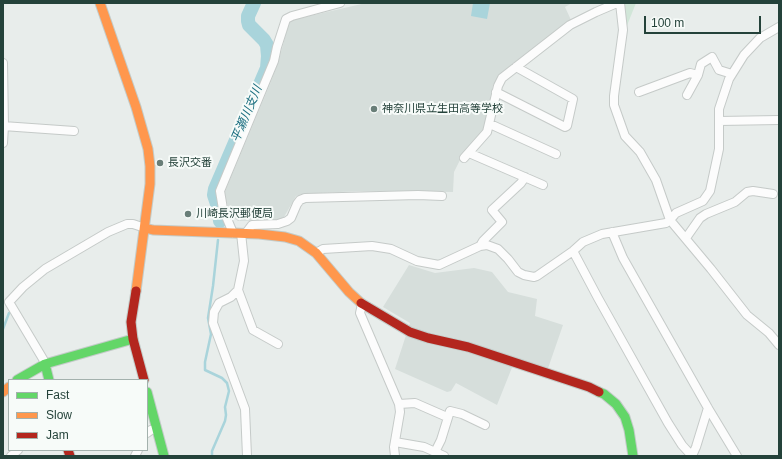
<!DOCTYPE html>
<html>
<head>
<meta charset="utf-8">
<style>
	body { margin:0 }
	#map { position:relative; width:782px; height:459px; overflow:hidden; background:#e8edeb; font-family:Helvetica,sans-serif }
	canvas { display:block }
	.frame { position:absolute; inset:0; border:4px solid #24423a; pointer-events:none }
	.legend { position:absolute; left:8px; top:379px; width:140px; height:72px; box-sizing:border-box; background:#f7fbf9; border:1px solid #a3b1ad; margin:0; padding:5px 7px; list-style:none; font-size:12px; color:#24423a }
	.legend li { display:flex; align-items:center; gap:8px; height:20px }
	.legend b { width:20px; border:1px solid #a3b1ad }
	.scale { position:absolute; left:644px; top:16px; width:117px; height:18px; box-sizing:border-box; border:2px solid #24423a; border-top:0; padding-left:5px; font-size:12px; line-height:14px; white-space:nowrap; color:#24423a; -webkit-text-stroke:3px #f7fbf9; paint-order:stroke }
</style>
</head>
<body>
<div id="map">
<canvas width="782" height="459"></canvas>
<div class="frame"></div>
<ul class="legend">
<li><b style="height:5px;background:#63d668"></b>Fast</li>
<li><b style="height:5px;background:#ff974d"></b>Slow</li>
<li><b style="height:5px;background:#b3261e"></b>Jam</li>
</ul>
<div class="scale">100 m</div>
</div>
<script>
const ctx = document.querySelector('canvas').getContext('2d');
ctx.lineJoin = 'round';
function fillPath(path, color) {
  ctx.fillStyle = color;
  ctx.fill(path, 'evenodd');
}
function shape(rows) {
  const path = new Path2D();
  for (const r of rows) {
    path.moveTo(r[0], r[1]);
    for (let i = 2; i < r.length; i += 2) path.lineTo(r[i], r[i + 1]);
  }
  return path;
}
function stroke(path, color, width, dash) {
  ctx.strokeStyle = color;
  ctx.lineWidth = width;
  ctx.lineCap = dash ? 'butt' : 'round';
  ctx.setLineDash(dash || []);
  ctx.stroke(path);
}
function label(font, color, halo, rows, align = 'center') {
  ctx.font = font + ' Helvetica,"Noto Sans JP",sans-serif';
  ctx.lineWidth = 4;
  ctx.setLineDash([]);
  ctx.textBaseline = 'middle';
  ctx.strokeStyle = halo;
  ctx.fillStyle = color;
  for (const [text, x, y, turn = 0] of rows) {
    ctx.save();
    ctx.translate(x, y);
    ctx.rotate((+turn || 0) * Math.PI / 180);
    ctx.textAlign = isNaN(turn) ? turn : align;
    if (halo) ctx.strokeText(text, 0, 0);
    ctx.fillText(text, 0, 0);
    ctx.restore();
  }
}
fillPath(shape([
	[366,3,572,3,565,7,571,20,523,58,504,71,493,85,483,132,461,158,454,172,453,192,359,191,302,194,296,196,284,217,278,220,238,221,231,216,224,194,270,84,278,63,289,23,292,20],
	[409,265,435,273,474,268,492,272,508,292,537,299,535,316,563,325,545,377,513,365,497,405,456,383,451,391,447,392,395,369,410,323,383,307]
]), '#d6dedb');
fillPath(shape([
	[623,3,636,3,626,28]
]), '#d1e6d8');
fillPath(shape([
	[473,3,490,3,487,19,471,16]
]), '#a9d4db');
stroke(shape([
	[220,229,220,221],
	[3,329,9,313],
	[212,456,212,451,225,421,226,415,225,407,229,391,227,383,222,378,205,370,205,362,211,334,208,318,213,286,218,240]
]), '#a9d4db', 2.5);
stroke(shape([
	[220,221,219,210,214,195,215,189,267,68,268,56,267,45,264,40,249,25,248,21,248,16,254,3]
]), '#a9d4db', 14);
const street = shape([
	[620,3,623,30,614,96,614,105,625,136,640,152,656,180,670,220,711,269,747,315,769,333,779,345],
	[3,63,4,126,3,143],
	[496,92,565,127,567,126,573,99,516,67],
	[639,92,690,73,698,75],
	[687,95,698,75,701,64,712,57,719,70,732,74],
	[719,121,779,120],
	[490,124,556,154],
	[3,126,74,131],
	[469,153,543,185],
	[464,158,487,132,498,86,502,78,570,25,596,12,617,3],
	[612,232,623,258,708,408,737,456],
	[233,233,223,209,220,191,274,61,277,47,286,19,292,16,340,3],
	[241,233,244,261,238,290,231,297,219,303,214,312,213,323,245,409,247,456],
	[246,233,252,225,278,224,287,221,291,218,297,204,300,200,305,198,418,195,442,196],
	[686,238,700,218,706,214,735,202,747,192,753,191,773,194],
	[480,246,483,241,502,222,492,210,521,183,525,177],
	[573,251,598,298,668,423,682,445,692,456,696,447,708,408],
	[316,253,323,249,372,246,391,249,417,261,439,265,480,246,487,245,498,249,508,259,518,272,524,275,534,277,537,276,573,251,583,242,602,234,666,223,670,220,676,213,703,201,710,191,719,149,719,109,729,79,744,55,760,38,779,27],
	[238,290,253,330,278,344],
	[362,304,360,313,399,404,400,412,394,447,395,456],
	[45,364,43,359,9,302,23,287,45,269,108,232,127,224,133,224,145,228],
	[399,404,415,403,447,417],
	[147,433,151,430,157,429],
	[395,442,424,447,444,456],
	[435,452,441,440,450,411,462,414,485,425],
	[11,456,18,450],
	[135,456,138,450]
]);
const fast = shape([
	[45,364,49,380],
	[17,380,45,364,133,339],
	[147,392,164,456],
	[599,392,604,394,616,404,625,417,629,430,633,456]
]);
const slow = shape([
	[100,3,136,107,148,149,150,166,150,184,136,291],
	[145,228,153,230,259,234,285,237,299,241,316,253,349,292,361,303],
	[3,392,9,387]
]);
const jam = shape([
	[136,291,131,322,133,339,144,380],
	[361,303,410,332,428,338,468,347,589,387,599,392],
	[68,450,70,456]
]);
stroke(street, '#c5cac8', 10);
stroke(fast, '#c3cbc8', 11);
stroke(slow, '#c3cbc8', 11);
stroke(jam, '#c3cbc8', 11);
stroke(street, '#fcfcfc', 8);
stroke(fast, '#63d668', 9);
stroke(slow, '#ff974d', 9);
stroke(jam, '#b3261e', 9);
for (const [x, y, r, color] of [
	[374,109,4,"#697e78"],
	[160,163,4,"#697e78"],
	[188,214,4,"#697e78"]
]) {
  const dot = new Path2D();
  dot.arc(x, y, r, 0, 2 * Math.PI);
  ctx.fillStyle = color;
  ctx.fill(dot);
  stroke(dot, '#f7fbf9', 1.5);
}
label('11px', '#24423a', '#f7fbf9', [
	["神奈川県立生田高等学校",382,109],
	["長沢交番",168,163],
	["川崎長沢郵便局",196,214]
], 'left');
label('italic 12px', '#1c6f80', '#f7fbf9', [
	["平瀬川支川",247,114,-67]
]);
</script>
</body>
</html>
